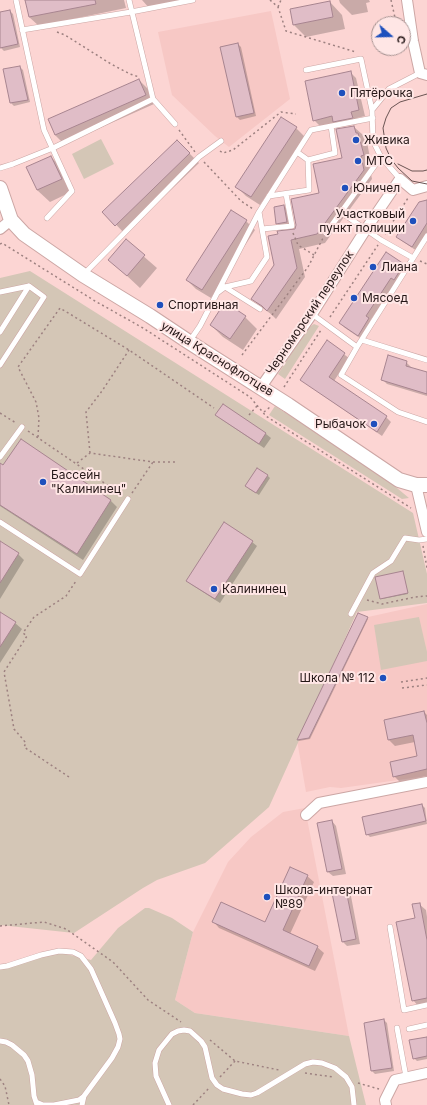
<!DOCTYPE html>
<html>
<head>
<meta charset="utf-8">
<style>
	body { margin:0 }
	#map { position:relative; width:427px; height:1105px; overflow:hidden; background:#fcd5d3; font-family:Inter,sans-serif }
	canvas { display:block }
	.north { position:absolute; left:371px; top:16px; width:40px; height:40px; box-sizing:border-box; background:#ffe6e5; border:1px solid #a79392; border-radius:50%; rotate:110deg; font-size:11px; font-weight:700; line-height:16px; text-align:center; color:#241616 }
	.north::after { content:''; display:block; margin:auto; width:14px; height:18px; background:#1e50bd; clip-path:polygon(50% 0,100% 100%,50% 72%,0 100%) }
</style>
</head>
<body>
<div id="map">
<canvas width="427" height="1105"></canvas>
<div class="north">С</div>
</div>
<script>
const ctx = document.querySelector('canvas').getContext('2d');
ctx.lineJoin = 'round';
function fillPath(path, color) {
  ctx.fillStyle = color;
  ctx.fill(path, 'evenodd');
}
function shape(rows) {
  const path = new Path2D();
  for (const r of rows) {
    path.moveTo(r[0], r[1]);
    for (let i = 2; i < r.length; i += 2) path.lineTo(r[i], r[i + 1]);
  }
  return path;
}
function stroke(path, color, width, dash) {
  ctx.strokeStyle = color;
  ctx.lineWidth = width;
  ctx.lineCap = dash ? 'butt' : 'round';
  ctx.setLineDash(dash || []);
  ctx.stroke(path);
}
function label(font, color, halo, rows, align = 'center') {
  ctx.font = font + ' Inter,sans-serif';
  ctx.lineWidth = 4;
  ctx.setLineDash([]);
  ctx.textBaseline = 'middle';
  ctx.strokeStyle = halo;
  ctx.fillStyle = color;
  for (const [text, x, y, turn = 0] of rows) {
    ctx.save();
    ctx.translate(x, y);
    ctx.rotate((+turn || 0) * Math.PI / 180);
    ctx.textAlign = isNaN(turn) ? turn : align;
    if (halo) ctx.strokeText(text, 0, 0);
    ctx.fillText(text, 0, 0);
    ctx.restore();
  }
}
fillPath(shape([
	[271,11,290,99,229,147,215,136,172,95,158,32],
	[427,604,427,776,341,788,330,787,306,792,297,740,309,738,368,617],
	[305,808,349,1036,195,1013,175,1000,193,932,228,862,251,837,283,812]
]), '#f7c8c5');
fillPath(shape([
	[101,139,114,164,84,179,72,154],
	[30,271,413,513,427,574,427,603,357,612,269,807,205,863,157,880,143,888,74,933,0,925,0,278],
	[314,324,319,326,285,379,278,374,308,328],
	[275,406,385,478,409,498,402,499,269,415],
	[419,617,427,652,427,661,381,670,374,625],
	[145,908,149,908,172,918,193,932,175,1000,195,1013,349,1036,366,1105,0,1105,0,970,50,950,91,960,118,928]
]), '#d4c6b6');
fillPath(shape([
	[26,0,124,0,126,8,39,26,29,17],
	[142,0,196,0,150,9],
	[339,0,369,0,370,2,366,3,368,12,352,15,340,3],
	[330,2,342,15,345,29,306,37,294,25],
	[10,11,13,14,20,47,4,51,1,48,0,42,0,13],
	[238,44,241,47,256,116,240,120,237,117,221,48],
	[20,67,23,70,30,102,14,106,11,103,4,70],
	[350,72,356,78,365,116,357,118,358,124,340,127,336,123,320,126,314,120],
	[139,80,148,89,154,104,64,144,55,135],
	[354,127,363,135,364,139,367,142,371,163,369,164,372,179,325,243,299,249,305,277,276,319,271,314,261,307,252,299,275,265,295,230,343,159],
	[296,128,305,137,260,205,246,196,237,187],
	[177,141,199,163,125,234,104,212],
	[51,157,63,169,73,191,50,202,37,190],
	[427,201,427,235,417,251,402,241,398,237],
	[284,206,287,209,290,225,280,226,277,223],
	[246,221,255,230,211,298,196,289,187,280],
	[126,241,157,268,140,288,110,260],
	[386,254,408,270,396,282,370,321,373,324,363,340,345,328,340,323],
	[226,303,245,317,257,329,243,350,223,337,211,325],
	[327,342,349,358,334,381,386,417,391,422,382,436,308,385,303,380],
	[406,362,411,367,411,369,427,374,427,396,387,384,382,379],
	[223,406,266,434,271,438,264,448,221,419,217,415],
	[0,464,111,501,117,507,83,560,0,506],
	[267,475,270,478,259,495,249,489],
	[252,542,257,546,220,603,192,585,187,581],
	[0,543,18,554,24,560,0,599],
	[403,572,408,594,382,599,381,598],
	[0,613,15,623,22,629,0,663],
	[367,618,368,619,310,739,299,741,298,740],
	[424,712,427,715,427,776,400,782,394,776,419,757,415,742,395,746,389,740,385,721],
	[422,805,425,808,427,824,370,837,367,834],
	[332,821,336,826,346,874,333,876,328,872],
	[307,876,314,882,290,934,317,947,324,953,315,971,219,928,213,921,265,923],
	[346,891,351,896,360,944,347,946,343,942],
	[419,904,426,910,427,917,427,1005,419,1007,413,1000,416,919],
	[384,1020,387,1023,394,1071,375,1074,372,1071,365,1023],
	[427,1038,427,1059,417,1061,414,1058]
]), '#0003');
const building = shape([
	[25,0,95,0,96,4,29,17,25,0],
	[330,1,333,17,293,25,290,9,330,1],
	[10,10,18,44,0,48,0,12,10,10],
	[238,43,254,113,236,117,220,47,238,43],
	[20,66,28,100,10,103,3,69,20,66],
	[351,71,359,110,351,112,353,118,333,122,332,116,313,121,305,81,351,71],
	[139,79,146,95,55,135,48,119,139,79],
	[281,117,297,127,251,197,235,187,281,117],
	[354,126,356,133,358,133,364,155,361,156,364,170,317,234,291,240,297,268,267,311,262,306,251,299,274,265,268,236,278,234,277,231,295,229,296,225,291,199,319,193,313,164,342,158,336,129,354,126],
	[177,140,190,153,115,226,102,212,177,140],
	[51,156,62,179,37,190,26,167,51,156],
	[427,200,427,223,412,247,396,237,419,202,427,200],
	[284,205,287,222,276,224,274,207,284,205],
	[231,210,247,220,202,290,186,280,231,210],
	[126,239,145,255,127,276,108,260,126,239],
	[386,252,404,264,394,280,391,278,366,316,369,318,358,336,339,323,386,252],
	[225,302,246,316,230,339,210,325,225,302],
	[327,340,345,353,329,377,387,416,377,432,300,380,327,340],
	[388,355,407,361,406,366,427,372,427,394,381,380,388,355],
	[223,404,266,433,259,444,215,415,223,404],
	[21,439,111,500,77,554,0,505,0,463,3,465,21,439],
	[257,468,268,475,256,493,245,486,257,468],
	[224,522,253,541,215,599,186,581,224,522],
	[0,541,19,553,0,583,0,541],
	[403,571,408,593,380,599,375,577,403,571],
	[0,612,16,622,0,647,0,612],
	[358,613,368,617,309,738,297,740,358,613],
	[424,711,427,723,427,769,393,777,390,762,417,756,413,735,388,740,384,720,424,711],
	[422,804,426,821,366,835,362,817,422,804],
	[332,820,342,869,327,872,317,823,332,820],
	[290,867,308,875,283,930,318,946,309,966,212,922,221,902,265,922,290,867],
	[346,890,356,939,342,942,332,893,346,890],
	[420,903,427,940,427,998,412,1001,396,922,415,918,412,904,420,903],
	[384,1019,392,1068,371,1071,364,1023,384,1019],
	[427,1037,427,1056,413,1059,409,1040,427,1037]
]);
fillPath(building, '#e0bdc7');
stroke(building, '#a88590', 1);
const lane = shape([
	[16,0,44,130,72,191,47,218],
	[129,0,153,99,175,124],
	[22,30,131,12,193,0],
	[306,70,361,59,372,110],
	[308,160,335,153,331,126],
	[0,168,13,164,53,148,153,99],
	[400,179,381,157,373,141,372,110,389,89,420,73],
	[269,196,309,190,308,160,297,152],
	[342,213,381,240,413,258],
	[262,229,292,226,286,194],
	[326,233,381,157],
	[427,236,357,347,341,375,398,412,427,422],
	[84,274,199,157,221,141],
	[225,287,260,309],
	[0,292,29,286,44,297,0,365],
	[217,293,225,287,251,281,267,257,259,212],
	[312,314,357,347],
	[0,332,29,286],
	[362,340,427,360],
	[189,342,200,326,259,212,311,130,373,118],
	[0,457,22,427],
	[0,522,80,574,128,499],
	[351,614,373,573,391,561,405,538,419,540,427,539],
	[390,927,404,1010,427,1005],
	[0,967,7,966,41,955,59,951,73,952,81,956,91,969,115,1023,119,1034,120,1039,118,1047,112,1058,84,1096,82,1105],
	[397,1028,406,1077],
	[409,1029,427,1025],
	[0,1041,6,1042,12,1045,24,1055,28,1061,32,1075,34,1096,37,1105],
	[36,1102,43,1105,54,1105,79,1100,83,1097],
	[169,1105,156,1076,155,1063,159,1050,172,1034,178,1031,184,1030,190,1031,201,1041,205,1047,212,1078,217,1085,223,1089,242,1094,251,1095,257,1093,305,1064,313,1062,322,1063,335,1068,346,1077,352,1087,354,1105]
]);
const street = shape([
	[407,0,413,41,420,73,427,75],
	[0,229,11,220],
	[261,387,312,314,366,229,400,179,413,190,427,186],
	[416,485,427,532],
	[306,815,319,803,427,782],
	[386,1105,385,1100,395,1080,427,1073]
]);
const secondary = shape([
	[0,188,11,220,24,234,83,275,150,316,189,342,288,405,399,480,416,485,427,485]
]);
stroke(lane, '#cca6a4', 6);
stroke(street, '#cca6a4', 12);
stroke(secondary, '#cca6a4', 16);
stroke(shape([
	[270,0,278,7,286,31,356,52],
	[391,0,396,22],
	[278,7,281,0],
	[57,32,65,35,111,64,130,74,139,77],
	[179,130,195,152],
	[220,151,223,153,233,150,281,112,296,114],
	[204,162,241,201,253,209],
	[293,233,298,245,314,255],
	[385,234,408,198],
	[0,244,2,243,95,301,143,328,250,397,266,416,272,420,411,508],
	[420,261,427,264],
	[330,317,378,245],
	[242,355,308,267,323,238],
	[284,387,321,330],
	[264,412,270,407],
	[0,413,16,423],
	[249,415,257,406],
	[28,431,122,495],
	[38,437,39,418,36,402,18,367,60,308,129,350,214,408],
	[90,453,86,412,102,391,129,350],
	[77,463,90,453,153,462,178,462],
	[132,493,153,462],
	[423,546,427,568],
	[367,600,382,604,415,597,427,596],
	[401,682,427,678],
	[402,688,427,685],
	[69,777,24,747,26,743,14,729,4,672,27,636,23,633,34,617,66,596,76,581],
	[0,926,44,922,66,929,113,962,148,1000,181,1022],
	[210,1040,235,1061,279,1070],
	[305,1073,333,1077],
	[220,1077,235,1061],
	[0,1079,5,1086,9,1105],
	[358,1083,379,1089],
	[193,1105,210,1087]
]), '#9d8180', 1.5, [2, 3]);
stroke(lane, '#fff', 5);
stroke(street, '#fff', 10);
stroke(secondary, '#fff', 14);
stroke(shape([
	[427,94,400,102,391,108,386,118,383,128,386,148,391,159,398,168,412,181,427,184],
	[398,164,412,171,423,171,427,170]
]), '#6a5453', 1);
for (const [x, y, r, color] of [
	[342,93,4,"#1e50bd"],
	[356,140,4,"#1e50bd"],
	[358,161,4,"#1e50bd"],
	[345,188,4,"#1e50bd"],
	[413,221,4,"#1e50bd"],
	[373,267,4,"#1e50bd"],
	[354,298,4,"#1e50bd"],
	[160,305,4,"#1e50bd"],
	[374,424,4,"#1e50bd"],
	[43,482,4,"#1e50bd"],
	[214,589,4,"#1e50bd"],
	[383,678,4,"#1e50bd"],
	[267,897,4,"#1e50bd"]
]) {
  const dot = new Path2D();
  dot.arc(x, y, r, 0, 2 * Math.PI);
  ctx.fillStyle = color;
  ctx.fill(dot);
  stroke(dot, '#ffe6e5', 1.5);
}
label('12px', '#241616', '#ffe6e5', [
	["Пятёрочка",350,93],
	["Живика",364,140],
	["МТС",366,161],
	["Юничел",353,188],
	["Участковый",405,214,"right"],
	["пункт полиции",405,228,"right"],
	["Лиана",381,267],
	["Мясоед",362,298],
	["Спортивная",168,305],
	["Рыбачок",366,424,"right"],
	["Бассейн",51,475],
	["\"Калининец\"",51,489],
	["Калининец",222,589],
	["Школа № 112",375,678,"right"],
	["Школа-интернат",275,890],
	["№89",275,904]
], 'left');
label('12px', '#241616', '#ffe6e5', [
	["Черноморский переулок",310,313,-56],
	["улица Краснофлотцев",217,359,32]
]);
</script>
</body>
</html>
